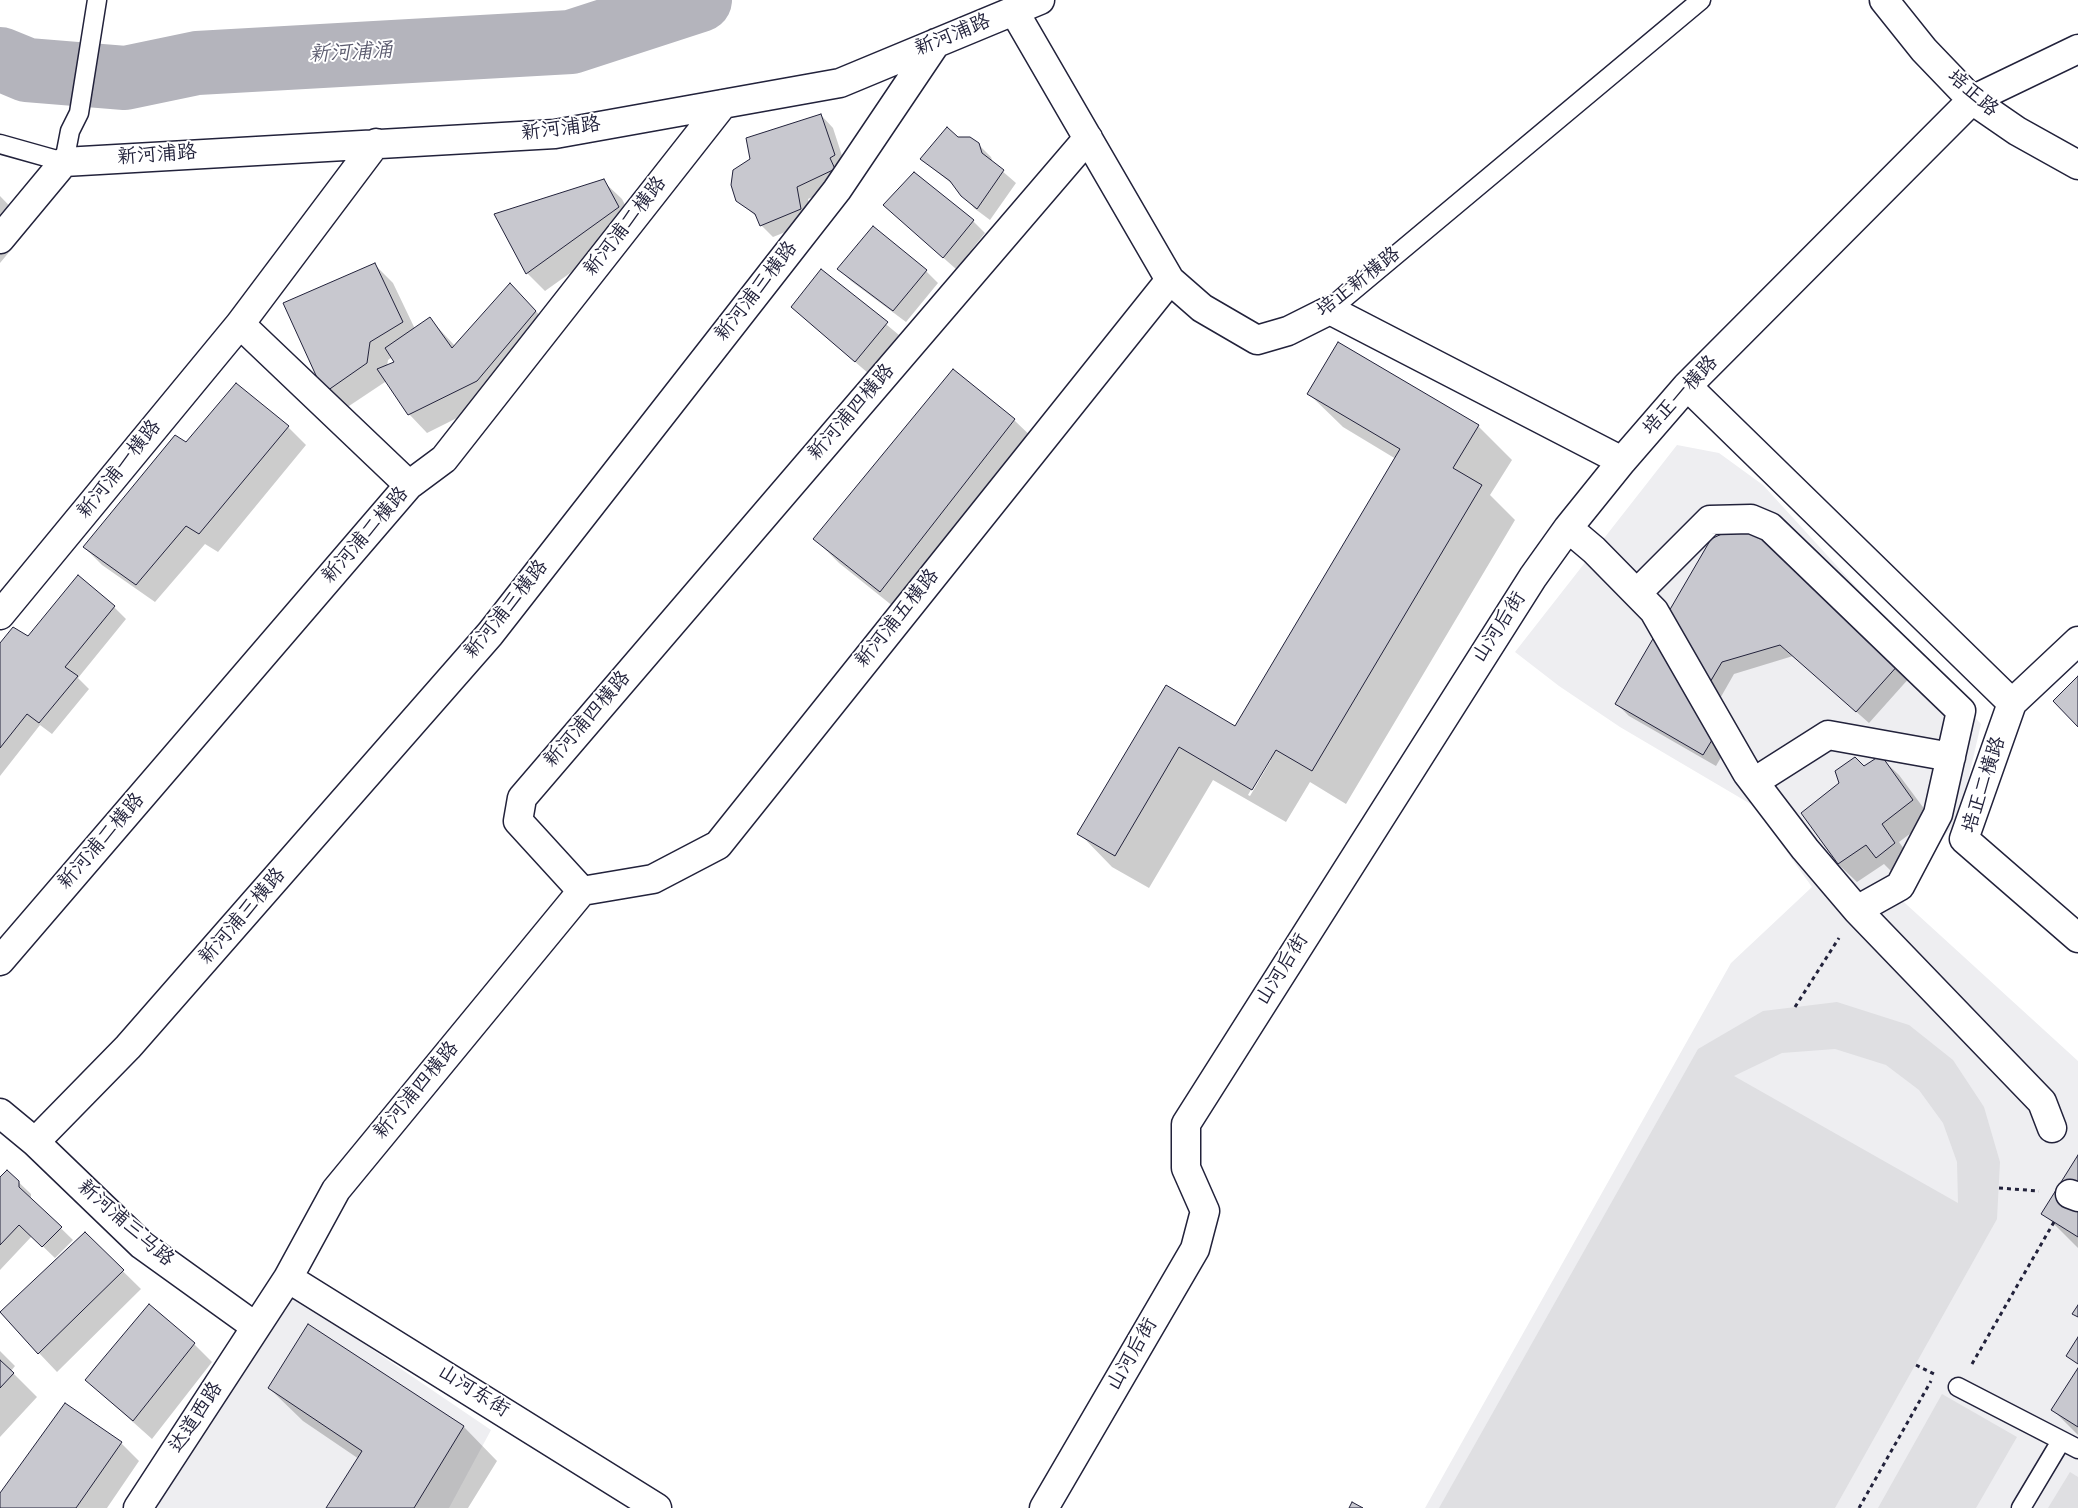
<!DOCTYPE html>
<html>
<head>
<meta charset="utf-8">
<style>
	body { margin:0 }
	canvas { display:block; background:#fff }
</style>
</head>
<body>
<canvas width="2078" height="1508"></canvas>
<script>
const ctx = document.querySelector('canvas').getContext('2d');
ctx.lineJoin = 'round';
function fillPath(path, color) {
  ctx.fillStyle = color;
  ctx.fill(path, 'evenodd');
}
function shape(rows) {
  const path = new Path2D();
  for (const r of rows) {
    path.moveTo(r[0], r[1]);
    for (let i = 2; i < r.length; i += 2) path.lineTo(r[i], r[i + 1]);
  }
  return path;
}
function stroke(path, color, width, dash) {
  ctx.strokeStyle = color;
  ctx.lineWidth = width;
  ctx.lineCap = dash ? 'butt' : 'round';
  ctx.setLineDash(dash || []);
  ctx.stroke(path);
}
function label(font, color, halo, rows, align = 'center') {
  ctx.font = font + ' Mynerve,"LXGW WenKai TC",sans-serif';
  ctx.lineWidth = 4;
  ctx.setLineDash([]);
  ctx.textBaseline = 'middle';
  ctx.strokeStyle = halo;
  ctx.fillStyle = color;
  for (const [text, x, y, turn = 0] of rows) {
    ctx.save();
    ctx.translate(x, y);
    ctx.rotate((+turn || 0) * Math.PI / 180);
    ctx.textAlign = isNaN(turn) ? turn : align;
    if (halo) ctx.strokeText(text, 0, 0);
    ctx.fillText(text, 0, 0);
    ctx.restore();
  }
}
fillPath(shape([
	[1677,445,1719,453,1763,485,1981,724,1959,819,1895,894,2078,1061,2078,1508,1425,1508,1731,963,1812,887,1754,806,1620,727,1559,686,1515,652],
	[292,1295,491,1430,449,1508,152,1508]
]), '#eeeef1');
fillPath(shape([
	[1837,1002,1909,1025,1953,1060,1984,1107,2000,1162,1997,1219,1835,1508,1439,1508,1698,1049,1763,1011],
	[1835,1049,1886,1065,1919,1090,1943,1123,1957,1162,1958,1203,1734,1076,1782,1053],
	[1942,1394,2017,1437,1976,1508,1878,1508],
	[2070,1472,2078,1477,2078,1508,2048,1508]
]), '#dfdfe2');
fillPath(shape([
	[821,115,833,128,846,168,846,182,808,199,813,221,773,237,761,225,758,218,737,200],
	[958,138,978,144,991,157,993,163,1016,183,990,220,974,208,956,187,921,159],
	[603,181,622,199,636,226,545,291,527,273,496,215],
	[0,196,30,227,0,263],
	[897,217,973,221,985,233,956,269],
	[375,265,393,283,415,329,430,319,455,346,528,303,554,330,495,399,427,433,409,414,385,378,385,382,343,410,325,392],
	[392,357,396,362,387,366,388,360],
	[839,269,926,271,938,283,906,322,851,281],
	[822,271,899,335,868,373,805,319],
	[1309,394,1478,426,1512,460,1490,495,1515,520,1346,804,1310,782,1286,822,1213,780,1149,888,1112,867,1079,833,1166,686,1236,728,1396,459,1343,427],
	[1269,758,1271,760,1250,796,1248,795],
	[1014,420,1038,443,904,615,839,563,815,539],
	[288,427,306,445,218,552,205,544,155,602,102,565,84,547,186,444],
	[1762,532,1911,676,1869,723,1793,656,1734,674,1714,709,1726,716,1738,728,1716,766,1629,716,1617,704],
	[114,607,126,619,78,678,89,689,52,734,40,725,0,776,0,645],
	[1880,757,1899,775,1931,818,1899,842,1913,862,1895,875,1884,864,1857,882,1838,864,1841,784],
	[2078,1158,2078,1248,2043,1213],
	[7,1171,31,1194,31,1199,73,1240,55,1258,32,1236,0,1270,0,1179],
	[85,1234,141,1289,57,1372,1,1313],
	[308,1325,464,1427,497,1461,468,1508,327,1508,359,1459,303,1421,269,1388],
	[194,1344,212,1362,152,1439,86,1380],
	[0,1351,15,1366,11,1371,37,1397,0,1437],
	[2078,1370,2078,1435,2053,1410],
	[121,1443,139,1461,107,1508,0,1508,0,1495]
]), '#0003');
stroke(shape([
	[0,59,27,70,125,78,197,63,571,42,700,0]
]), '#b4b4bc', 64);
const building = shape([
	[821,114,835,155,830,158,835,169,797,187,801,209,760,226,755,214,736,201,731,185,733,170,750,159,746,138,821,114],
	[947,127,958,137,970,137,979,143,982,153,1004,170,977,209,961,196,950,181,920,159,947,127],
	[914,172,974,220,943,258,883,205,914,172],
	[604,179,619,207,526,274,494,214,604,179],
	[873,226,927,270,893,311,837,269,873,226],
	[375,263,403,322,370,342,367,363,324,393,283,303,375,263],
	[821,269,888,322,855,362,791,307,821,269],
	[510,283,536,311,477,381,408,415,377,369,394,362,385,348,430,317,452,348,510,283],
	[1338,342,1479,425,1453,468,1482,485,1312,771,1276,750,1252,790,1179,747,1115,856,1077,834,1166,685,1235,726,1400,449,1307,394,1338,342],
	[953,369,1015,419,880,592,813,539,953,369],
	[236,383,289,426,199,534,186,526,136,585,83,547,175,435,186,442,236,383],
	[1739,526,1775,543,1786,562,1900,663,1856,712,1780,645,1722,662,1700,699,1727,715,1703,755,1615,704,1711,539,1739,526],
	[78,575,115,606,65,667,78,676,39,723,27,714,0,748,0,643,13,627,28,636,78,575],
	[2078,676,2078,727,2053,701,2078,676],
	[1881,755,1913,800,1882,824,1895,843,1876,858,1866,845,1838,864,1801,813,1839,783,1835,771,1855,757,1864,766,1881,755],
	[2078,1155,2078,1237,2041,1214,2078,1155],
	[7,1170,19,1181,19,1187,62,1227,42,1247,19,1225,0,1245,0,1177,7,1170],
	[85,1232,124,1270,38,1354,0,1312,85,1232],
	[149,1304,195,1343,133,1421,85,1380,149,1304],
	[2078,1305,2078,1317,2072,1314,2078,1305],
	[308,1324,464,1426,414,1508,326,1508,362,1451,268,1388,308,1324],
	[2078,1337,2078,1364,2066,1356,2078,1337],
	[0,1360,14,1373,0,1388,0,1360],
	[2078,1368,2078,1427,2051,1410,2078,1368],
	[65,1403,122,1442,76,1508,0,1508,0,1493,65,1403],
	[1352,1502,1363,1508,1349,1508,1352,1502]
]);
fillPath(building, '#c8c8cf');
stroke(building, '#22223b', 1);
const lane = shape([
	[0,144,64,162,70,131,79,113,97,0],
	[1330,310,1701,0],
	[1958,1387,2078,1449],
	[2021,1508,2061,1441]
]);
const street = shape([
	[1884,0,1924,50,1972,100,2017,131,2078,165],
	[1014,11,1170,280,1202,308,1257,340,1288,331,1330,310,1622,461],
	[376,143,240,324,409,485],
	[0,239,64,162,555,134,840,83,1040,0],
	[1687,386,2012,703],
	[1568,528,1594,550,1654,611,1747,773,1805,849,1857,910,2042,1102,2052,1128],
	[1637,593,1710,520,1751,519,1770,527,1961,711,1938,814,1900,886,1857,910],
	[0,615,240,324],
	[2078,641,2012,703,1964,839,2078,938],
	[1754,782,1828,735,1951,757],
	[582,891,518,821,522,798,1088,138],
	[582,891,653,879,718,845,1170,280],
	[0,961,409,485,444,459,723,104],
	[0,1113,35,1142,142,1245,256,1327],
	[35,1142,128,1047,490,634,837,190,936,43],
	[2070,1194,2078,1197],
	[288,1278,657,1508],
	[138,1508,288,1278,336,1190,582,891],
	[1044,1508,1195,1249,1205,1211,1186,1168,1186,1124,1533,577,1568,528,1622,461,1687,386,1972,100,2078,49]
]);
stroke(lane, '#22223b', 21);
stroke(street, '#22223b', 31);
stroke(shape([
	[1795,1007,1839,938],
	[1999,1188,2039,1191],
	[1972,1364,2054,1222],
	[1916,1365,1934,1374],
	[1859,1508,1931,1381]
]), '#22223b', 3, [4, 4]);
stroke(lane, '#fff', 18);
stroke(street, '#fff', 28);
label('20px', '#22223b', '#fff', [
	["新河浦路",953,36,-22],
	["培正路",1972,94,41],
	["新河浦路",561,130,-7],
	["新河浦路",157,156,-4],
	["新河浦二横路",626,227,-52],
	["培正新横路",1359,283,-38],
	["新河浦三横路",757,292,-52],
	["培正一横路",1681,396,-47],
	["新河浦四横路",852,413,-49],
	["新河浦一横路",120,470,-51],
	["新河浦二横路",366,536,-49],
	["新河浦三横路",507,610,-51],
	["新河浦五横路",898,619,-51],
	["山河后街",1500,628,-57],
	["新河浦四横路",588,720,-49],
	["培正二横路",1985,785,-72],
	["新河浦二横路",102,842,-49],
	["新河浦三横路",243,917,-49],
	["山河后街",1283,970,-58],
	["新河浦四横路",417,1091,-50],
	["新河浦三马路",125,1224,41],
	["山河后街",1133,1355,-60],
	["山河东街",473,1392,32],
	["达道西路",197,1418,-57]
]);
label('italic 21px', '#5c5c6f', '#fff', [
	["新河浦涌",351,54,-3]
]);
</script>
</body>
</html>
